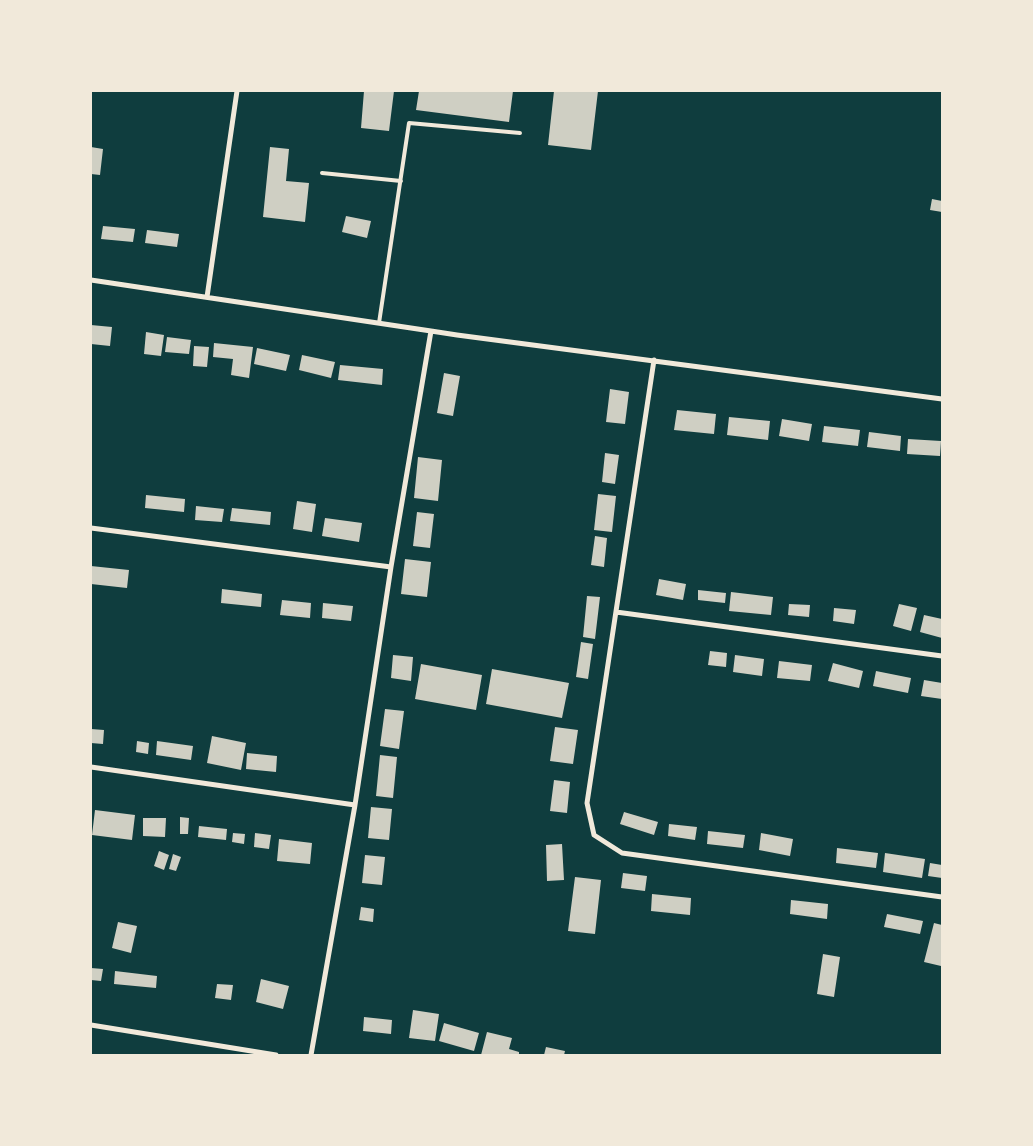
<!DOCTYPE html>
<html>
<head>
<meta charset="utf-8">
<style>
	body { margin:0 }
	#map { position:relative; width:1033px; height:1146px; overflow:hidden; background:#0f3d3e; font-family:"Nunito Sans",sans-serif }
	canvas { display:block }
	.frame { position:absolute; inset:0; border:92px solid #f1e9da; pointer-events:none }
</style>
</head>
<body>
<div id="map">
<canvas width="1033" height="1146"></canvas>
<div class="frame"></div>
</div>
<script>
const ctx = document.querySelector('canvas').getContext('2d');
ctx.lineJoin = 'round';
function fillPath(path, color) {
  ctx.fillStyle = color;
  ctx.fill(path, 'evenodd');
}
function shape(rows) {
  const path = new Path2D();
  for (const r of rows) {
    path.moveTo(r[0], r[1]);
    for (let i = 2; i < r.length; i += 2) path.lineTo(r[i], r[i + 1]);
  }
  return path;
}
function stroke(path, color, width, dash) {
  ctx.strokeStyle = color;
  ctx.lineWidth = width;
  ctx.lineCap = dash ? 'butt' : 'round';
  ctx.setLineDash(dash || []);
  ctx.stroke(path);
}
fillPath(shape([
	[364,91,394,91,389,131,361,128],
	[419,91,513,91,509,122,416,110],
	[554,91,598,91,591,150,548,145],
	[91,147,103,149,100,175,91,174],
	[270,147,289,149,286,181,309,183,305,222,263,217],
	[932,199,942,201,942,212,930,210],
	[346,216,371,221,367,238,342,232],
	[103,226,135,229,133,242,101,239],
	[147,230,179,234,177,247,145,243],
	[91,325,112,327,110,346,91,344],
	[146,332,164,335,161,356,144,354],
	[167,337,191,340,189,354,165,352],
	[214,343,253,347,249,378,231,375,233,359,213,357],
	[194,346,209,347,207,367,193,366],
	[257,348,290,355,286,371,254,364],
	[302,355,335,362,331,378,299,370],
	[340,365,383,369,382,385,338,380],
	[444,373,460,376,453,416,437,413],
	[610,389,629,392,625,424,606,422],
	[677,410,716,414,714,434,674,430],
	[729,417,770,421,768,440,727,435],
	[782,419,812,424,809,441,779,436],
	[824,426,860,430,858,446,822,442],
	[869,432,901,436,900,451,867,447],
	[908,439,941,441,940,456,907,454],
	[605,453,619,455,615,484,602,482],
	[418,457,442,460,438,501,414,498],
	[598,494,616,496,612,532,594,530],
	[146,495,185,499,184,512,145,508],
	[297,501,316,504,312,532,293,529],
	[196,506,224,509,222,522,195,520],
	[232,508,271,512,270,525,230,521],
	[417,512,434,514,430,548,413,546],
	[325,518,362,523,359,542,322,536],
	[595,536,607,538,604,567,591,565],
	[405,559,431,562,427,597,401,594],
	[91,566,129,570,127,588,91,584],
	[659,579,686,584,683,600,656,595],
	[222,589,262,594,261,607,221,603],
	[698,590,726,593,725,603,698,600],
	[731,592,773,597,771,615,729,611],
	[587,596,600,597,595,639,583,637],
	[282,600,311,603,310,618,280,615],
	[323,603,353,606,351,621,322,618],
	[789,604,810,605,809,617,788,615],
	[899,604,917,608,911,631,893,626],
	[834,608,856,610,854,624,833,621],
	[924,615,942,619,942,638,920,632],
	[581,642,593,644,588,679,576,677],
	[710,651,727,653,726,667,708,665],
	[393,655,413,657,411,681,391,678],
	[735,655,764,659,762,676,733,672],
	[779,661,812,665,810,681,777,678],
	[833,663,863,671,859,688,828,681],
	[421,664,482,675,476,710,415,699],
	[492,669,569,683,562,718,486,704],
	[876,671,911,678,908,693,873,686],
	[924,680,942,683,942,699,921,696],
	[385,709,404,711,399,749,380,746],
	[555,727,578,730,573,764,550,761],
	[91,729,104,730,103,744,91,743],
	[212,736,246,743,241,770,207,763],
	[137,741,149,743,148,754,136,752],
	[157,741,193,746,191,760,156,755],
	[247,753,277,756,276,772,246,769],
	[380,755,397,757,393,798,376,796],
	[554,780,570,782,567,813,550,811],
	[371,807,392,809,389,840,368,838],
	[95,810,135,815,132,840,92,835],
	[624,812,658,822,654,835,620,824],
	[180,817,189,818,188,834,180,834],
	[143,818,166,818,165,837,143,836],
	[669,824,697,827,695,840,668,836],
	[199,826,227,829,226,840,198,837],
	[708,831,745,835,743,848,707,844],
	[233,833,245,834,244,844,232,842],
	[255,833,271,835,269,849,254,847],
	[761,833,793,839,790,856,759,850],
	[279,839,312,843,310,864,277,861],
	[562,844,564,880,547,881,546,845],
	[837,848,878,853,876,868,836,863],
	[159,851,169,855,164,870,154,866],
	[885,853,925,859,922,878,883,872],
	[173,854,181,857,176,871,169,869],
	[365,855,385,857,382,885,362,883],
	[930,863,942,865,942,878,928,876],
	[623,873,647,876,645,891,621,888],
	[575,877,601,880,595,934,568,931],
	[652,894,691,898,690,915,651,911],
	[791,900,828,904,827,919,790,914],
	[361,907,374,909,373,922,359,920],
	[887,914,923,921,920,934,884,927],
	[118,922,137,926,131,953,112,948],
	[934,923,942,925,941,966,924,962],
	[823,954,840,957,834,997,817,994],
	[91,968,103,969,101,981,91,980],
	[115,971,157,976,156,988,114,984],
	[261,979,289,986,283,1009,256,1002],
	[217,984,233,985,231,1000,215,998],
	[413,1010,439,1014,435,1041,409,1038],
	[364,1017,392,1020,391,1034,363,1031],
	[444,1023,479,1033,474,1051,439,1041],
	[487,1032,512,1038,509,1049,519,1052,519,1055,481,1055],
	[546,1047,565,1051,564,1055,544,1055]
]), '#cfcfc3');
stroke(shape([
	[322,173,401,181],
	[379,323,409,123,520,133]
]), '#f1e9da', 4);
stroke(shape([
	[91,280,431,331],
	[207,297,237,91],
	[654,360,587,803,594,835,622,853,942,897],
	[91,528,391,567],
	[616,612,942,656],
	[91,767,355,805],
	[91,1025,276,1055],
	[311,1055,355,805,391,567,431,331,457,335,942,399]
]), '#f1e9da', 5);
</script>
</body>
</html>
